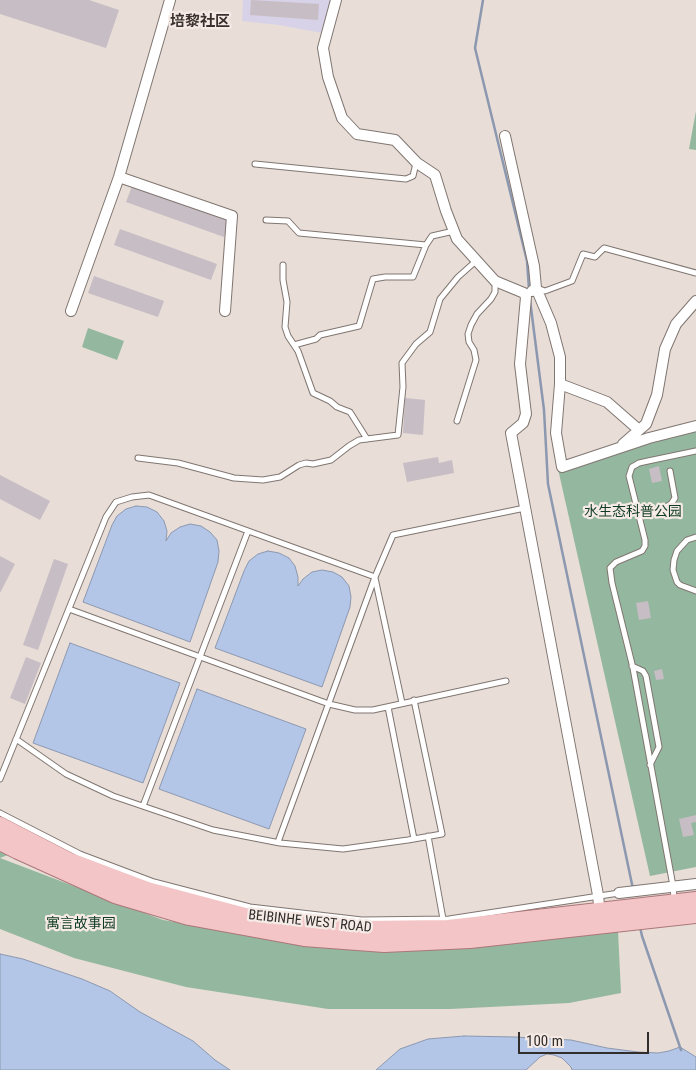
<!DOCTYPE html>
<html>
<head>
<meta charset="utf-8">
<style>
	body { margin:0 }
	#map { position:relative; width:696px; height:1070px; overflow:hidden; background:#e8ddd7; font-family:"Roboto Condensed",sans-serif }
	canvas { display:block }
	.scale { position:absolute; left:518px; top:1032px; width:131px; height:22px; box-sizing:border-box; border:2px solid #312d2b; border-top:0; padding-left:6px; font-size:15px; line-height:18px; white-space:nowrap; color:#312d2b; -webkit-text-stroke:4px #f5eae5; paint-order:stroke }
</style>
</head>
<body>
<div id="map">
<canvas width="696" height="1070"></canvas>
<div class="scale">100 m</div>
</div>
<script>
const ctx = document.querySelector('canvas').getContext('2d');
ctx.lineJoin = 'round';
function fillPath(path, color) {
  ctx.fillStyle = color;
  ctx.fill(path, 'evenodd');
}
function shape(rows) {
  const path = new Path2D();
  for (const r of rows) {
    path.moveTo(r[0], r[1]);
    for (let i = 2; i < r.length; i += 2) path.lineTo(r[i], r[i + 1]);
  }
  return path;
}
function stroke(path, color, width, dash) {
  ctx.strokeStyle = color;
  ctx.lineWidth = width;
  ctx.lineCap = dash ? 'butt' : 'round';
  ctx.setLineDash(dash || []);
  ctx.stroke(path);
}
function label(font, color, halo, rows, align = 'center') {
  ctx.font = font + ' "Roboto Condensed","Noto Sans SC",sans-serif';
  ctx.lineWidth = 4.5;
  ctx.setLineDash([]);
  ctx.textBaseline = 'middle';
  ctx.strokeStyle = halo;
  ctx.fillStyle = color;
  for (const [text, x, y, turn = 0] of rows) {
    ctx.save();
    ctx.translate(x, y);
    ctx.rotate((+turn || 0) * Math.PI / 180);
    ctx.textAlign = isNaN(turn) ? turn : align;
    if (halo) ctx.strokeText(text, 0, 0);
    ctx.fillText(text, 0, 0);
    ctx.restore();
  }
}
fillPath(shape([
	[243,0,330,0,322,33,279,25,242,21]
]), '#d7d2e7');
fillPath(shape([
	[696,111,696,150,689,149],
	[88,328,124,341,117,360,82,347],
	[696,427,696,867,650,876,558,469],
	[0,842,18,851,0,858,163,920,360,951,495,944,618,931,621,993,569,1003,450,1009,328,1009,186,987,74,958,0,929]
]), '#94b79f');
const water = shape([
	[136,506,147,507,157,512,164,521,167,531,166,541,171,533,180,527,190,524,201,526,210,532,217,540,219,551,218,562,190,642,83,602,112,525,117,516,126,509,136,506],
	[268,551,279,553,289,558,295,566,298,577,298,586,303,579,312,572,322,570,333,572,342,577,349,586,351,597,350,607,322,687,215,648,244,571,249,561,258,554,268,551],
	[70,643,180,683,143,783,33,743,70,643],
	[197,689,306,729,269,829,159,789,197,689],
	[0,954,23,959,82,979,110,991,140,1012,193,1041,215,1060,230,1070,0,1070,0,954],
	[464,1036,515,1037,571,1040,607,1048,638,1052,658,1053,669,1051,680,1047,696,1057,696,1070,572,1070,571,1067,562,1058,554,1055,547,1054,540,1057,526,1070,376,1070,400,1049,428,1039,464,1036]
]);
fillPath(water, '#b3c6e8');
stroke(water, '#8c98af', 1);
stroke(shape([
	[483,0,475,48,527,261,529,289],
	[530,300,544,410,548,484,633,889],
	[640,927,642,936,681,1050]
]), '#8c98af', 2.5);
fillPath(shape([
	[0,0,89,0,119,10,106,48,0,14],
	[251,0,319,4,318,20,250,15],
	[132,186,229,221,224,237,126,202],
	[120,229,217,264,211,280,114,245],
	[94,276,164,301,158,317,88,293],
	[405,398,425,400,423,435,403,433],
	[438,457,439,463,452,460,454,473,407,482,403,463],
	[659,466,662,481,652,483,649,469],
	[0,475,50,501,40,520,0,499],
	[679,506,681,515,670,517,668,509],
	[0,556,15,564,0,593],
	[54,559,68,564,38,650,23,645],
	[648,601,651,618,639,620,636,603],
	[26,657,41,663,25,704,10,698],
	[662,669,664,679,656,680,654,671],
	[696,815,696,822,691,823,694,835,683,837,679,819]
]), '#c7bdc4');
const lane = shape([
	[255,164,406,179,413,176,416,163],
	[266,220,288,221,299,233,426,245,432,236,454,231],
	[283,265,283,280,287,302,285,327,288,336,298,351,313,393,330,401,337,407,350,412,367,439],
	[537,288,545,291,572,281,583,254,595,257,604,248,696,273],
	[294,345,316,339,320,335,359,326,373,279,385,277,413,277,426,245],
	[457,421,476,360,474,350,469,342,468,334,471,325,477,314,491,299,495,292,495,282],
	[138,458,178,463,234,478,263,480,280,477,299,465,306,463,313,464,331,460,349,446,359,440,398,435,403,387,402,363,416,344,430,332,440,299,458,277,476,261],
	[639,517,661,510,671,504,675,498,670,471],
	[696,537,687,540,677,551,674,560,673,570,677,582,680,585,696,591],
	[375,578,402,703],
	[69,609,329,704,355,710,373,710,506,681],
	[632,666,643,671,646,676,659,747,650,765],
	[388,707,414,839],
	[16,739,66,774,113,796,213,830,280,843,343,849,408,840,442,834,414,700],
	[0,779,106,517,116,502,132,497,149,495,375,577],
	[143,806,248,531],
	[0,813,80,854,154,882,250,907,362,920,449,919,619,893],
	[428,836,443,919],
	[278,842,375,577,393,535,525,508],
	[674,899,673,886,633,668,612,583,610,568,616,562,642,551,645,546,645,540,629,476,632,467,639,463,648,461,696,451]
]);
const street = shape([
	[336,0,323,48,328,77,342,118,357,134,395,140,417,163,435,175,446,211,457,239,495,281,524,293,526,297,520,364,526,414,523,423,511,433,598,895,600,915],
	[505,136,534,266,536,288,532,291],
	[119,177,232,216,225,311],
	[536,288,551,323,560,357,560,384,556,433,562,467,649,438,696,426],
	[71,311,119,177,170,0],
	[560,384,607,402,639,430],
	[623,444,646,424,657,395,665,349,676,324,696,301],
	[619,893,696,884]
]);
const primary = shape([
	[0,825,70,861,147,890,245,916,359,929,448,928,696,900],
	[0,842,18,851,115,895,189,917,304,938,384,944,470,940,696,915]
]);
stroke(lane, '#807671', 7);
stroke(street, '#807671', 12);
stroke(primary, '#ab7778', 18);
stroke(lane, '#fff', 5);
stroke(street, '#fff', 10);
stroke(primary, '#f4c5c7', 16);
label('14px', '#0f3b22', '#f5eae5', [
	["水生态科普公园",633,512],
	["寓言故事园",81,924]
]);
label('14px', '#312d2b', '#f5eae5', [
	["BEIBINHE WEST ROAD",310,922,6]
]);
label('bold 15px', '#3a312e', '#f5eae5', [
	["培黎社区",200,22]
]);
</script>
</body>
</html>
